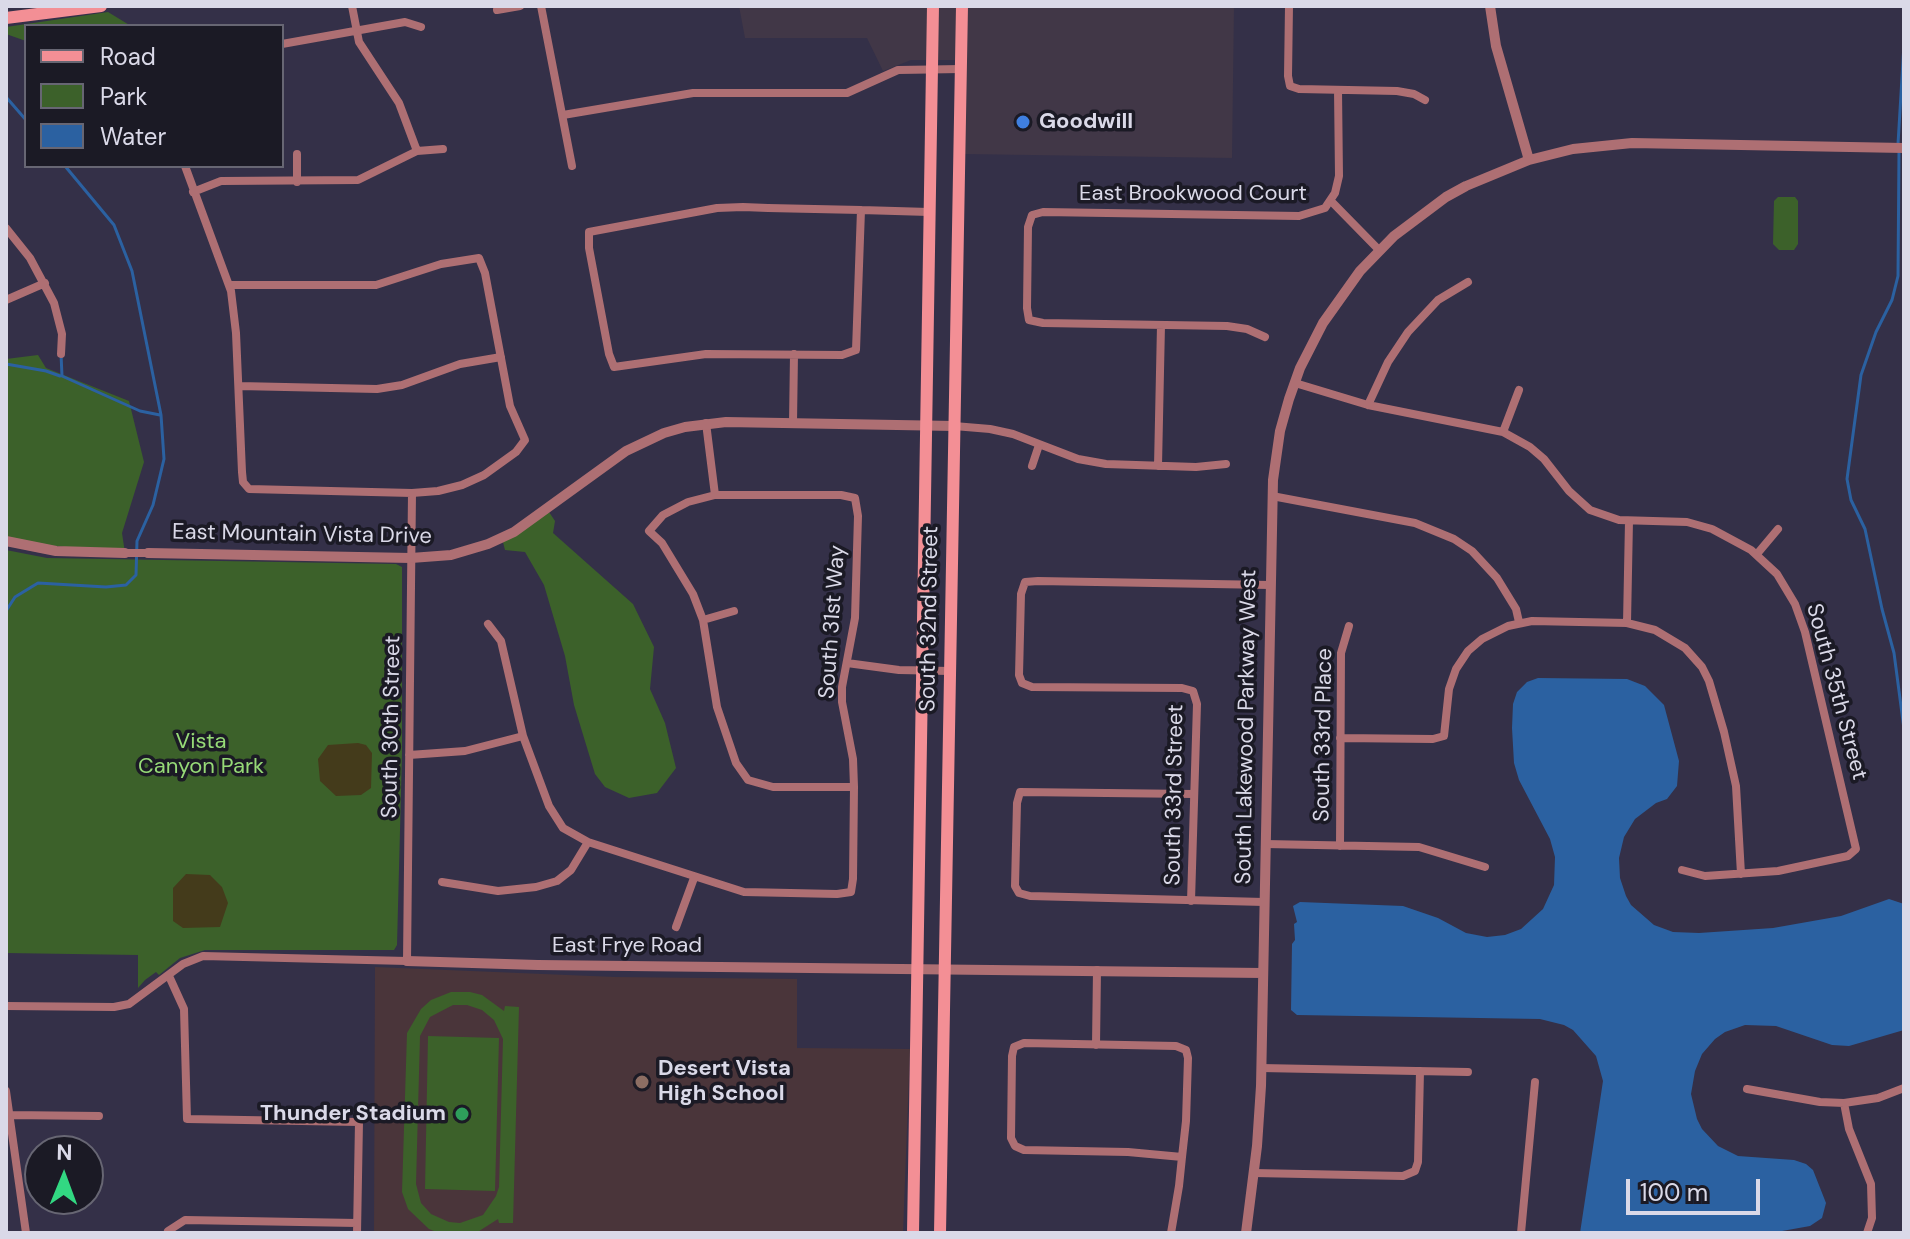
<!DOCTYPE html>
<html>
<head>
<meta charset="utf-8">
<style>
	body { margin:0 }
	#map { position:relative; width:1910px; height:1239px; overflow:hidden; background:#343048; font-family:"DM Sans",sans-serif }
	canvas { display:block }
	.frame { position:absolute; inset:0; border:8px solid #dad9e8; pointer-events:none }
	.legend { position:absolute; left:24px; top:24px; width:260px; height:144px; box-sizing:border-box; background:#1b1a25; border:2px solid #676673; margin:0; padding:10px 14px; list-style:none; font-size:24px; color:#dad9e8 }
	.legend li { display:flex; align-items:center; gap:16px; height:40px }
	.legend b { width:40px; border:2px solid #676673 }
	.north { position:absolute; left:24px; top:1135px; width:80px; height:80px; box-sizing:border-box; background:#1b1a25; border:2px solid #676673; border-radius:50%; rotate:1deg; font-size:22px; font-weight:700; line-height:32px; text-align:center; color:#dad9e8 }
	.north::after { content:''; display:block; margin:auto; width:28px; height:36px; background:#32d882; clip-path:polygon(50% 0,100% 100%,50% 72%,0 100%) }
	.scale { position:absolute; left:1626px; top:1179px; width:134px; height:36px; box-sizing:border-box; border:4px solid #dad9e8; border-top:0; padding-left:10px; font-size:24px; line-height:28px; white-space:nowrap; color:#dad9e8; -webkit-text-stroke:6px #1b1a25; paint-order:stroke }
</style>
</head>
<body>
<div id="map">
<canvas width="1910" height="1239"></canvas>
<div class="frame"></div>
<ul class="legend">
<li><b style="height:10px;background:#f38f95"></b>Road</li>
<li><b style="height:22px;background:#3c612a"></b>Park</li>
<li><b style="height:22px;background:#2b61a1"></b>Water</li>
</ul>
<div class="north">N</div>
<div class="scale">100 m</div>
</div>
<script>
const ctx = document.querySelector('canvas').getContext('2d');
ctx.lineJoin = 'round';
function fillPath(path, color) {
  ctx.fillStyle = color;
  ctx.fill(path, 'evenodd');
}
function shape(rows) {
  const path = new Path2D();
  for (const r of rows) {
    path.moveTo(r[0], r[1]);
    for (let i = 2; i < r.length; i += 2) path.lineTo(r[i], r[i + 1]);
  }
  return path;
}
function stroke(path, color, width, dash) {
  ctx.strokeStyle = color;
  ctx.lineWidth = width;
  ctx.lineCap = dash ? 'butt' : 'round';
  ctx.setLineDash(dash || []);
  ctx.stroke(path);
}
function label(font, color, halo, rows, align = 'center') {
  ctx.font = font + ' "DM Sans",sans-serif';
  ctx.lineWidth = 7;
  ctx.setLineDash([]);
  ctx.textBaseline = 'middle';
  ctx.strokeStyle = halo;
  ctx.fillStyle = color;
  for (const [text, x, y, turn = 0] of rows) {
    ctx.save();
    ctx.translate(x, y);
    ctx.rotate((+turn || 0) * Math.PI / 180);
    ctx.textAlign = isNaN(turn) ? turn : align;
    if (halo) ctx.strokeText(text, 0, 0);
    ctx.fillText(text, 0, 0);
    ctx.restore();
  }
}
fillPath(shape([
	[739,6,1234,6,1232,158,964,154,966,60,911,60,883,71,867,38,745,38]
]), '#413747');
fillPath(shape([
	[375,967,615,977,797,979,797,1048,910,1049,903,1233,374,1233]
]), '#4a353a');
fillPath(shape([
	[108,12,131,26,26,26,26,41,6,34,6,27],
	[1778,197,1795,197,1798,201,1798,244,1794,250,1779,250,1773,244,1774,201],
	[38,355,46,368,129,401,144,462,122,533,125,553,6,541,6,359],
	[547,509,555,521,553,533,633,604,654,647,650,689,665,723,676,768,657,793,629,798,605,787,595,774,574,705,565,656,544,585,525,552,505,550,502,538],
	[6,550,47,558,396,564,402,567,402,754,397,945,394,950,205,950,180,958,159,975,156,972,145,980,138,988,138,955,6,953],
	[451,992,470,992,482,995,504,1011,505,1006,519,1007,513,1223,499,1223,498,1219,476,1233,439,1233,429,1229,408,1209,402,1192,407,1033,421,1009,431,1000],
	[453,1005,467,1005,482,1010,494,1020,503,1039,499,1187,496,1196,483,1215,460,1223,449,1222,431,1214,421,1203,416,1184,420,1036,430,1017],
	[428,1036,499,1038,495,1191,425,1189]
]), '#3c612a');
fillPath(shape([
	[358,743,366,745,372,753,371,788,361,795,336,796,320,781,318,759,328,745],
	[186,874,210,875,222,887,228,903,220,927,183,928,173,921,173,888]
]), '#443b1b');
fillPath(shape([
	[1538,678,1627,679,1645,686,1664,705,1679,761,1677,786,1667,799,1656,803,1635,819,1624,837,1619,858,1620,878,1626,896,1631,905,1654,925,1673,932,1699,933,1773,928,1841,916,1889,899,1904,904,1904,1030,1849,1046,1832,1045,1776,1026,1745,1025,1725,1032,1715,1039,1702,1054,1695,1071,1691,1094,1697,1119,1702,1129,1718,1146,1738,1156,1794,1160,1806,1164,1813,1170,1826,1203,1822,1218,1810,1226,1771,1233,1580,1233,1603,1081,1596,1056,1573,1030,1564,1025,1540,1019,1297,1015,1291,1010,1292,944,1295,940,1294,924,1297,922,1293,906,1300,902,1403,906,1438,918,1466,933,1487,937,1505,935,1521,929,1543,909,1554,885,1555,857,1550,839,1519,780,1514,763,1512,728,1513,704,1517,692,1527,682]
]), '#2b61a1');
stroke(shape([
	[6,97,26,120],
	[1898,144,1904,44],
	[1899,152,1898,276,1892,300,1876,332,1861,375,1847,479,1851,500,1865,529,1882,609,1894,653,1904,729],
	[61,354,62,376,140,411,160,415],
	[6,364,46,371,60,376],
	[6,611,15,597,38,583,106,587,126,585,136,575,137,541,153,505,164,459,161,415,132,271,114,225,65,166]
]), '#2b61a1', 3);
stroke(shape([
	[352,6,359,42,399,103,417,151],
	[541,6,572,166],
	[1289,6,1288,76,1290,86,1299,89,1397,91,1414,94,1425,100],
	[497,10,520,6],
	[282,44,405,22,421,27],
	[563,115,693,93,847,93,898,70,961,69],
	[185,166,231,291,236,333,242,472,243,482,249,489,412,493,438,491,462,485,484,475,516,452,525,440,510,406,485,273,479,258,441,264,376,285,229,285],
	[297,182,297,154],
	[193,192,221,181,358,180,417,151,443,149],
	[1331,201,1379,250],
	[861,210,856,350,842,355,706,354,614,367,609,354,589,248,589,232,717,208,743,207,768,208,861,210,929,212],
	[6,228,30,258,54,303,62,334,61,354],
	[6,300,45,283],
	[1265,337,1247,329,1227,326,1043,323,1029,320,1027,308,1028,227,1032,215,1043,212,1299,216,1325,208,1335,193,1339,176,1338,90],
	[1295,383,1368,405,1503,432,1530,447,1544,459,1569,491,1590,510,1619,520,1687,522,1712,529,1751,550,1777,574,1795,604,1805,632,1856,849,1848,856,1778,871,1705,876,1682,870],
	[239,386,377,389,402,385,460,364,501,357],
	[1368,405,1388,362,1408,332,1438,300,1468,282],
	[706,423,715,495],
	[793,423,794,354],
	[954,426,990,429,1013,434,1078,459,1106,464,1196,467,1226,464],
	[1503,432,1519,390],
	[1032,466,1039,445],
	[1158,466,1161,325],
	[1272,496,1415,523,1454,539,1472,551,1497,578,1516,609,1519,622],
	[125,553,148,553],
	[1757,554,1778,529],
	[703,620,734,611],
	[1627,623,1629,521],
	[488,624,501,641,523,736,549,806,563,828,588,842,744,892,837,894,851,892,853,879,854,787,853,759,842,702,842,687,855,618,858,516,855,498,841,495,715,495,688,502,663,515,649,531,662,543,693,594,703,620,717,707,736,763,748,780,773,787,854,787],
	[847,663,899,670,950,671],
	[1340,738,1433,739,1444,736,1449,689,1456,669,1468,651,1482,639,1508,626,1532,621,1627,623,1655,630,1685,648,1702,667,1709,681,1724,732,1736,786,1741,874],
	[409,755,465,751,523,736],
	[1193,794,1020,792,1017,803,1015,886,1019,893,1030,896,1264,902],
	[1265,844,1419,847,1485,867],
	[1340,846,1341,653,1349,626],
	[442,882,498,891,536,887,557,881,571,870,588,842],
	[1191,901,1197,704,1193,691,1182,688,1032,687,1022,683,1019,675,1021,594,1025,582,1038,581,1270,585],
	[676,927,694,878],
	[169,976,184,1009,187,1119,359,1122,357,1233],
	[6,1006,114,1007,129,1004,183,964,203,956,407,961,412,493],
	[1096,1045,1097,970],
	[1261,1068,1468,1072],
	[1747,1089,1820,1102,1844,1103,1878,1098,1904,1088],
	[6,1091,26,1233],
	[1844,1103,1849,1129,1871,1184,1872,1218,1867,1233],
	[9,1115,99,1116],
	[1254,1173,1403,1176,1415,1171,1418,1162,1420,1071],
	[168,1231,185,1220,357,1223],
	[1171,1233,1179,1186,1182,1157,1186,1121,1188,1058,1186,1050,1176,1046,1024,1043,1014,1047,1012,1056,1011,1138,1015,1146,1024,1150,1128,1152,1182,1157],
	[1521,1233,1535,1082]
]), '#ae6f73', 8);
stroke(shape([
	[1490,6,1496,46,1529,160],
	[6,541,56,551,125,553],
	[148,553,411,558,451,555,488,544,514,532,626,451,664,433,685,427,726,422,954,426],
	[407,961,538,965,1263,973],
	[1246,1233,1257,1146,1261,1086,1273,480,1280,431,1289,399,1300,368,1323,323,1360,271,1394,236,1446,197,1466,186,1529,160,1573,149,1632,143,1904,148]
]), '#ae6f73', 10);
stroke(shape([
	[6,18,101,6],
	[913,1233,933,6],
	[940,1233,962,6]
]), '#f38f95', 12);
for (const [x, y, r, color] of [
	[1023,122,8,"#3f7fe0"],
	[642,1082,8,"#8d6e63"],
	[462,1114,8,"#2e9e5b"]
]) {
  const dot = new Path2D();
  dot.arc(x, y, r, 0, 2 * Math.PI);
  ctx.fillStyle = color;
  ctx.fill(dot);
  stroke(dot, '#1b1a25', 3);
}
label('bold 22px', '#dad9e8', '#1b1a25', [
	["Goodwill",1039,122],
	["Desert Vista",658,1069],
	["High School",658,1094],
	["Thunder Stadium",446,1114,"right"]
], 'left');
label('22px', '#dad9e8', '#1b1a25', [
	["East Brookwood Court",1193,194],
	["East Mountain Vista Drive",302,535,1],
	["South 32nd Street",930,619,-89],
	["South 31st Way",833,622,-86],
	["South 35th Street",1836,692,75],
	["South 30th Street",392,727,-89],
	["South Lakewood Parkway West",1247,727,-89],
	["South 33rd Place",1324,735,-89],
	["South 33rd Street",1175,795,-89],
	["East Frye Road",627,946]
]);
label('22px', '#96da77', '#1b1a25', [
	["Vista",201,742],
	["Canyon Park",201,767]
]);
</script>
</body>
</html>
